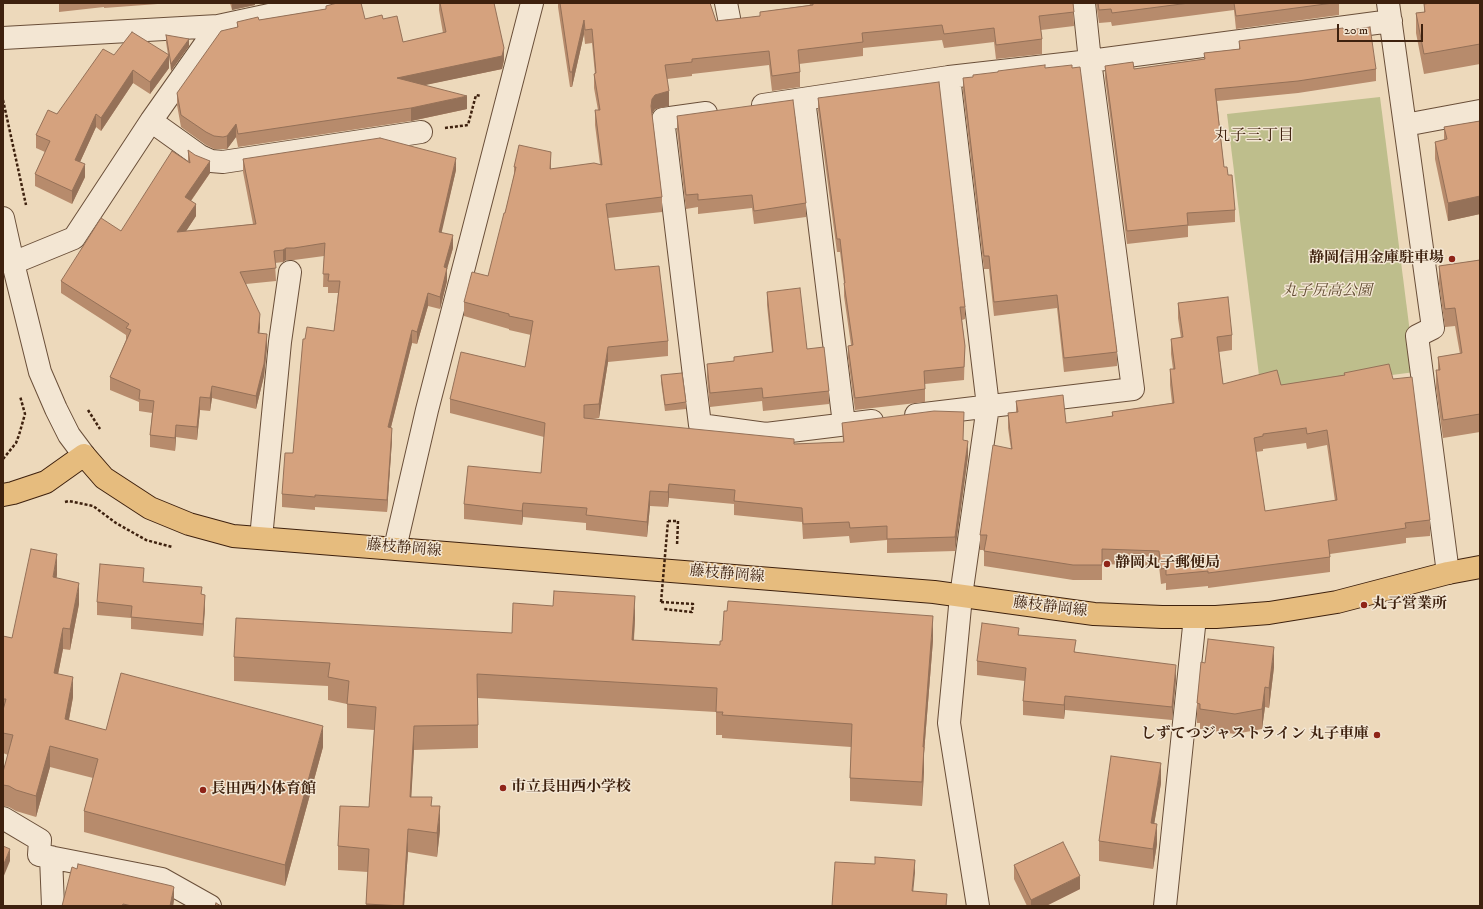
<!DOCTYPE html>
<html>
<head>
<meta charset="utf-8">
<style>
	body { margin:0 }
	#map { position:relative; width:1483px; height:909px; overflow:hidden; background:#edd9bb; font-family:"IM FELL DW Pica",serif }
	canvas { display:block }
	.frame { position:absolute; inset:0; border:4px solid #3e210e; pointer-events:none }
	.scale { position:absolute; left:1337px; top:24px; width:86px; height:18px; box-sizing:border-box; border:2px solid #3e210e; border-top:0; padding-left:5px; font-size:12px; line-height:14px; white-space:nowrap; color:#3e210e; -webkit-text-stroke:3px #f3e6d3; paint-order:stroke }
</style>
</head>
<body>
<div id="map">
<canvas width="1483" height="909"></canvas>
<div class="frame"></div>
<div class="scale">20 m</div>
</div>
<script>
const ctx = document.querySelector('canvas').getContext('2d');
ctx.lineJoin = 'round';
function fillPath(path, color) {
  ctx.fillStyle = color;
  ctx.fill(path, 'evenodd');
}
function shape(rows) {
  const path = new Path2D();
  for (const r of rows) {
    path.moveTo(r[0], r[1]);
    for (let i = 2; i < r.length; i += 2) path.lineTo(r[i], r[i + 1]);
  }
  return path;
}
function stroke(path, color, width, dash) {
  ctx.strokeStyle = color;
  ctx.lineWidth = width;
  ctx.lineCap = dash ? 'butt' : 'round';
  ctx.setLineDash(dash || []);
  ctx.stroke(path);
}
function label(font, color, halo, rows, align = 'center') {
  ctx.font = font + ' "IM FELL DW Pica","Noto Serif JP",serif';
  ctx.lineWidth = 3;
  ctx.setLineDash([]);
  ctx.textBaseline = 'middle';
  ctx.strokeStyle = halo;
  ctx.fillStyle = color;
  for (const [text, x, y, turn = 0] of rows) {
    ctx.save();
    ctx.translate(x, y);
    ctx.rotate((+turn || 0) * Math.PI / 180);
    ctx.textAlign = isNaN(turn) ? turn : align;
    if (halo) ctx.strokeText(text, 0, 0);
    ctx.fillText(text, 0, 0);
    ctx.restore();
  }
}
fillPath(shape([
	[1380,97,1415,372,1261,392,1227,114]
]), '#bebe8c');
const minor = shape([
	[726,3,729,18],
	[1388,3,1433,328,1417,336,1448,573],
	[3,38,218,26,325,3],
	[949,77,988,406,961,596,949,723,978,906],
	[804,99,844,424],
	[763,105,949,77,1090,61,1391,21],
	[706,113,663,119,700,425,766,434,872,421],
	[151,121,200,156,211,161,223,162,421,132],
	[1405,125,1480,111],
	[3,218,13,263,40,372,56,409,69,435,84,455],
	[13,263,74,238,151,121,218,26],
	[916,415,1133,389,1090,61,1084,3],
	[261,538,280,342,290,272],
	[395,548,427,410,532,3],
	[3,818,40,840,39,855,162,879,210,906],
	[51,857,53,906],
	[1165,906,1195,617]
]);
const major = shape([
	[3,495,13,493,46,482,84,455,104,478,150,508,189,524,233,536,934,592,1094,614,1162,617,1216,617,1269,613,1337,602,1448,573,1480,567]
]);
stroke(minor, '#6a4f39', 24);
stroke(major, '#3e210e', 24);
stroke(shape([
	[3,100,26,205],
	[445,128,468,125,476,95,481,96],
	[88,410,100,429],
	[3,459,16,443,19,435,25,414,20,396],
	[65,502,69,501,93,506,116,523,146,540,172,547],
	[668,521,678,521,677,546],
	[661,602,693,604,692,612,664,609]
]), '#3e210e', 2.5, [3, 2]);
stroke(minor, '#f3e6d3', 22);
stroke(major, '#e6bc7e', 22);
stroke(shape([
	[661,602,668,521]
]), '#3e210e', 2.5, [3, 2]);
fillPath(shape([
	[59,3,171,3,104,8,104,7,59,12],
	[230,3,255,3,255,5,232,10],
	[439,3,494,3,504,60,502,69,424,85,467,109,411,121,238,147,236,137,227,149,214,149,206,145,181,127,177,105,177,93,237,28,237,22,259,20,326,9,326,6,365,19,383,19,403,42,443,33,439,10],
	[558,3,710,3,716,21,760,16,760,12,810,5,809,3,1073,3,1074,26,1041,30,1042,39,1042,54,996,59,994,42,944,48,942,40,863,48,863,56,799,64,800,72,800,87,772,91,769,65,692,74,692,76,667,79,669,106,655,109,652,114,662,197,662,212,608,218,615,270,668,341,668,356,608,362,599,418,592,419,794,444,843,442,842,423,964,441,968,456,955,551,887,553,887,540,850,543,849,536,803,539,802,522,734,515,734,504,669,498,668,507,650,506,647,537,586,530,586,523,523,517,522,525,464,519,464,504,541,473,544,437,450,413,450,399,525,367,531,335,509,330,509,329,464,316,464,302,488,276,505,213,514,175,514,167,551,169,600,164,595,125,595,110,598,110,594,88,594,74,595,74,592,43,585,44,584,34,572,87,570,87,558,7],
	[1096,3,1339,3,1339,15,1236,29,1234,10,1112,26,1111,22,1099,23],
	[1480,3,1480,64,1424,74,1416,33,1416,13,1424,12,1424,4],
	[1344,31,1376,69,1376,81,1298,93,1217,101,1224,167,1228,175,1235,210,1235,222,1188,226,1188,237,1127,244,1105,78,1105,66,1134,69,1204,59,1204,53,1239,49,1239,41],
	[166,35,189,46,171,71,169,56,169,68,150,94,133,83,101,131,96,127,80,162,85,177,72,204,35,186,35,174,45,152,36,148,36,135,114,55,168,55,166,42],
	[963,78,1117,352,1117,366,1064,372,1057,308,994,316,989,269,984,269,963,92],
	[818,98,965,307,965,319,962,320,965,346,964,380,925,384,925,402,855,410,848,358,848,346,851,345,844,296,844,283,840,252,837,252,818,110],
	[677,116,806,203,806,217,754,224,752,208,698,214,698,207,686,209,677,130],
	[1480,121,1480,214,1448,221,1435,159,1435,142,1444,140,1444,127],
	[188,150,210,173,191,201,196,216,186,231,253,224,243,172,243,159,456,170,441,232,453,248,447,268,447,281,440,309,428,306,417,344,412,343,391,427,392,440,387,512,315,507,315,510,282,507,282,494,293,453,305,339,334,331,338,293,328,293,328,287,323,287,324,256,294,260,286,260,283,262,275,263,276,281,246,284,260,327,259,333,267,347,264,376,256,409,212,398,210,411,200,410,197,440,176,437,175,451,150,447,150,435,152,413,139,411,139,402,110,390,110,377,126,340,126,335,61,293,61,281,121,231,188,162],
	[1480,260,1480,432,1443,438,1436,388,1436,370,1438,370,1438,357,1460,354,1455,326,1445,327,1439,284,1439,266],
	[767,292,807,349,829,391,829,404,763,411,762,401,710,407,707,377,707,364,734,361,734,357,772,352,767,305],
	[1178,303,1232,335,1232,350,1219,352,1223,384,1281,385,1344,375,1344,373,1430,520,1430,536,1406,538,1406,543,1330,554,1330,572,1208,588,1208,586,1166,590,1166,583,1161,584,1159,566,1102,564,1102,580,1073,580,984,566,984,550,980,550,980,535,1011,449,1008,428,1008,413,1016,412,1016,401,1066,423,1112,416,1112,412,1172,403,1170,385,1170,369,1173,369,1171,354,1171,339,1181,338,1178,318],
	[1306,443,1307,449,1327,445,1335,501,1265,511,1256,452,1263,451,1263,449],
	[661,375,686,402,686,409,665,411,661,382],
	[57,575,56,578,79,604,70,650,63,649,58,674,73,697,69,720,106,730,323,747,285,886,84,832,84,811,93,778,50,767,36,817,16,811,9,807,3,806,3,772,8,755,3,753,3,636,12,638],
	[144,583,202,595,205,607,203,636,131,629,131,618,97,615,97,602],
	[635,619,634,640,720,645,933,640,924,753,924,771,922,806,850,801,850,778,851,747,722,738,722,735,716,735,716,712,478,698,478,748,414,750,411,797,432,806,440,830,437,857,408,852,404,906,366,906,368,872,338,870,338,846,369,807,374,730,347,728,347,704,328,700,328,686,234,681,234,657,512,633],
	[1019,635,1076,652,1176,679,1172,720,1065,710,1064,719,1023,715,1023,701,1025,681,977,675,977,661],
	[1205,663,1274,667,1269,708,1265,707,1262,729,1235,734,1200,729,1200,723,1197,723,1197,703],
	[1161,783,1154,824,1157,844,1153,869,1099,861,1099,841],
	[1014,865,1080,889,1046,906,1027,906,1014,879],
	[174,900,173,906,62,906]
]), '#b78b6c');
fillPath(shape([
	[232,3,255,3,255,5,232,10],
	[584,20,584,34,572,87,572,72],
	[189,39,189,46,171,71,171,64],
	[504,48,504,60,502,69,397,91,397,78],
	[169,55,169,68,150,94,150,82],
	[133,70,133,83,101,131,101,118],
	[669,91,669,106,655,109,652,114,651,106,652,99,655,95],
	[467,96,467,109,411,121,411,108],
	[96,114,96,127,75,173,75,160],
	[236,124,236,137,227,149,227,136],
	[551,152,551,167,550,183,550,169],
	[456,158,456,170,439,244,439,232],
	[210,161,210,173,185,209,185,197],
	[85,164,85,177,72,204,72,191],
	[1480,196,1480,214,1448,221,1448,203],
	[196,204,196,216,177,245,177,232],
	[453,235,453,248,444,280,444,267],
	[286,248,286,260,283,262,283,250],
	[447,268,447,281,440,309,440,297],
	[428,293,428,306,417,344,417,332],
	[260,314,260,327,258,345,258,333],
	[412,330,412,343,388,439,388,427],
	[267,334,267,347,264,376,256,409,256,396],
	[608,347,608,362,599,418,599,404],
	[212,386,212,398,210,411,210,398],
	[200,397,200,410,197,440,197,427],
	[176,425,176,437,175,451,175,438],
	[392,428,392,440,387,512,387,500],
	[968,441,968,456,955,551,955,537],
	[669,484,669,498,668,507,668,492],
	[650,491,650,506,647,537,647,522],
	[523,503,523,517,522,525,522,511],
	[57,554,57,575,53,598,53,577],
	[79,583,79,604,70,650,70,629],
	[205,595,205,607,203,636,203,624],
	[635,596,635,619,632,664,632,640],
	[933,616,933,640,924,753,924,771,922,806,923,747],
	[63,628,63,649,54,694,54,673],
	[1274,647,1274,667,1269,708,1269,688],
	[1176,665,1176,679,1172,720,1172,707],
	[73,677,73,697,65,740,65,719],
	[1265,687,1265,707,1262,729,1262,709],
	[1065,696,1065,710,1064,719,1064,705],
	[323,726,323,747,285,886,285,865],
	[414,726,414,750,410,820,410,797],
	[50,746,50,767,36,817,36,796],
	[1161,763,1161,783,1151,843,1151,823],
	[440,806,440,830,437,857,437,833],
	[1157,824,1157,844,1153,869,1153,849],
	[408,829,408,852,404,906,403,906],
	[10,849,10,861,3,878,3,866],
	[915,860,915,873,912,904,912,891],
	[1080,876,1080,889,1046,906,1031,906,1031,900],
	[174,887,174,900,173,906,170,906]
]), '#957158');
const building = shape([
	[337,3,361,3,365,19,382,15,383,19,397,16,403,42,446,32,440,3,494,3,504,48,502,56,397,78,467,96,411,108,238,134,236,124,227,136,223,137,214,136,206,132,181,115,177,93,221,31,238,27,237,22,258,17,259,20,326,9,326,6,337,3],
	[560,3,710,3,716,21,760,16,760,12,813,5,813,3,1073,3,1074,12,1039,16,1042,39,996,45,994,28,944,34,942,25,862,33,863,42,798,50,800,72,772,76,769,51,692,59,692,62,665,65,669,91,655,95,652,99,651,106,662,197,606,204,615,270,659,266,668,341,608,347,599,404,584,405,584,418,794,439,794,444,844,442,842,423,934,411,964,412,963,440,968,441,955,537,887,539,887,526,850,528,849,522,803,524,802,508,734,501,735,490,669,484,668,492,650,491,647,522,586,515,587,508,523,503,522,511,464,504,468,466,541,473,545,423,450,399,461,352,525,367,533,321,509,316,509,314,464,302,472,272,488,276,504,213,505,213,516,167,514,167,519,145,551,152,550,169,594,163,602,165,595,110,600,110,594,74,596,73,592,29,585,30,584,20,572,72,570,72,560,3],
	[1098,3,1189,3,1112,13,1111,9,1099,10,1098,3],
	[1234,3,1333,3,1236,16,1234,3],
	[1431,3,1480,3,1480,44,1424,54,1416,13,1425,12,1424,4,1431,3],
	[1370,27,1376,69,1298,81,1215,89,1224,167,1227,167,1228,175,1232,175,1235,210,1187,213,1188,225,1127,231,1105,66,1133,62,1134,69,1205,59,1204,53,1240,49,1239,41,1343,28,1344,31,1370,27],
	[132,32,169,55,150,82,133,70,101,118,96,114,75,160,85,164,72,191,35,174,50,141,36,135,48,110,57,114,103,49,114,55,132,32],
	[166,35,189,39,171,64,166,35],
	[1045,65,1045,68,1072,65,1072,68,1080,67,1117,352,1064,358,1057,295,994,302,989,256,984,256,963,78,973,77,973,75,998,72,998,71,1045,65],
	[939,82,965,307,960,307,965,346,964,367,924,371,925,389,855,398,848,346,853,345,844,283,845,283,840,239,837,239,818,98,939,82],
	[793,100,806,203,754,211,752,195,698,200,698,194,686,195,677,116,793,100],
	[1480,121,1480,196,1448,203,1435,142,1447,139,1444,127,1480,121],
	[380,138,456,158,439,232,453,235,444,267,447,268,440,297,428,293,417,332,412,330,388,427,392,428,387,500,315,495,315,497,282,494,285,453,293,453,303,339,305,339,307,327,334,331,340,281,328,281,329,274,323,274,325,243,294,248,286,248,283,250,274,251,276,268,240,272,260,314,258,333,267,334,264,364,256,396,212,386,210,398,200,397,197,427,176,425,175,438,150,435,154,401,139,399,140,390,110,377,131,330,126,328,129,324,61,281,101,218,121,231,172,151,190,163,188,150,195,155,210,161,185,197,196,204,177,232,256,224,243,159,380,138],
	[1480,260,1480,414,1443,420,1436,370,1440,370,1438,357,1462,353,1455,308,1445,309,1439,266,1480,260],
	[800,288,807,349,824,347,829,391,763,398,762,388,710,393,707,364,734,361,734,357,773,352,767,292,800,288],
	[1228,297,1232,335,1217,337,1223,384,1277,370,1281,385,1345,375,1344,373,1389,364,1393,379,1412,377,1430,520,1405,523,1406,528,1328,540,1330,557,1208,573,1208,571,1166,575,1166,568,1161,569,1159,551,1102,549,1102,565,1073,565,984,551,987,535,980,535,993,445,1012,449,1008,413,1018,412,1016,401,1063,395,1066,423,1113,416,1112,412,1174,403,1170,369,1175,369,1171,339,1183,337,1178,303,1228,297],
	[1306,428,1307,434,1327,430,1337,500,1265,511,1254,438,1263,436,1263,434,1306,428],
	[682,373,686,402,665,405,661,375,682,373],
	[31,549,57,554,53,577,79,583,70,629,63,628,54,673,73,677,65,719,106,730,121,673,323,726,285,865,84,811,98,759,50,746,36,796,16,790,9,786,3,785,3,772,13,735,3,733,3,710,6,699,3,699,3,636,12,638,31,549],
	[100,564,144,568,143,582,202,587,201,594,205,595,203,624,131,617,132,606,97,602,100,564],
	[554,591,635,596,632,640,720,645,720,641,722,641,724,611,727,611,728,601,933,616,923,747,924,747,922,782,850,778,852,724,722,715,723,712,716,712,717,688,477,674,478,725,414,726,410,797,432,797,431,806,440,806,437,833,408,829,403,906,366,904,369,849,338,846,340,806,369,807,376,707,347,704,349,681,328,677,330,663,234,657,236,618,512,633,513,603,553,606,554,591],
	[982,623,1019,628,1018,635,1076,640,1074,652,1176,665,1172,707,1065,696,1064,705,1023,701,1026,668,977,661,982,623],
	[1208,639,1274,647,1269,688,1265,687,1262,709,1235,714,1200,709,1200,704,1197,703,1201,662,1205,663,1208,639],
	[1111,756,1161,763,1151,823,1157,824,1153,849,1099,841,1111,756],
	[1063,842,1080,876,1031,900,1014,865,1063,842],
	[3,846,10,849,3,866,3,846],
	[875,857,915,860,912,891,947,894,946,906,832,906,835,862,875,864,875,857],
	[78,864,172,886,174,887,170,906,132,906,123,904,122,906,62,906,72,867,77,869,78,864],
	[216,903,221,906,215,906,216,903]
]);
fillPath(building, '#d5a27e');
stroke(building, '#957158', 1);
for (const [x, y, r, color] of [
	[1452,259,4,"#8f2418"],
	[1107,564,4,"#8f2418"],
	[1364,605,4,"#8f2418"],
	[1377,735,4,"#8f2418"],
	[503,788,4,"#8f2418"],
	[203,790,4,"#8f2418"]
]) {
  const dot = new Path2D();
  dot.arc(x, y, r, 0, 2 * Math.PI);
  ctx.fillStyle = color;
  ctx.fill(dot);
  stroke(dot, '#f3e6d3', 1.5);
}
label('bold 15px', '#3e210e', '#f3e6d3', [
	["静岡信用金庫駐車場",1444,259,"right"],
	["静岡丸子郵便局",1115,564],
	["丸子営業所",1372,605],
	["しずてつジャストライン 丸子車庫",1369,735,"right"],
	["市立長田西小学校",511,788],
	["長田西小体育館",211,790]
], 'left');
label('italic 15px', '#5e482e', '#f3e6d3', [
	["丸子尻高公園",1327,292]
]);
label('15px', '#3e210e', '#f3e6d3', [
	["藤枝静岡線",404,549,5],
	["藤枝静岡線",727,575,5],
	["藤枝静岡線",1050,608,7]
]);
label('16px', '#3e210e', '#f3e6d3', [
	["丸子三丁目",1254,137]
]);
</script>
</body>
</html>
